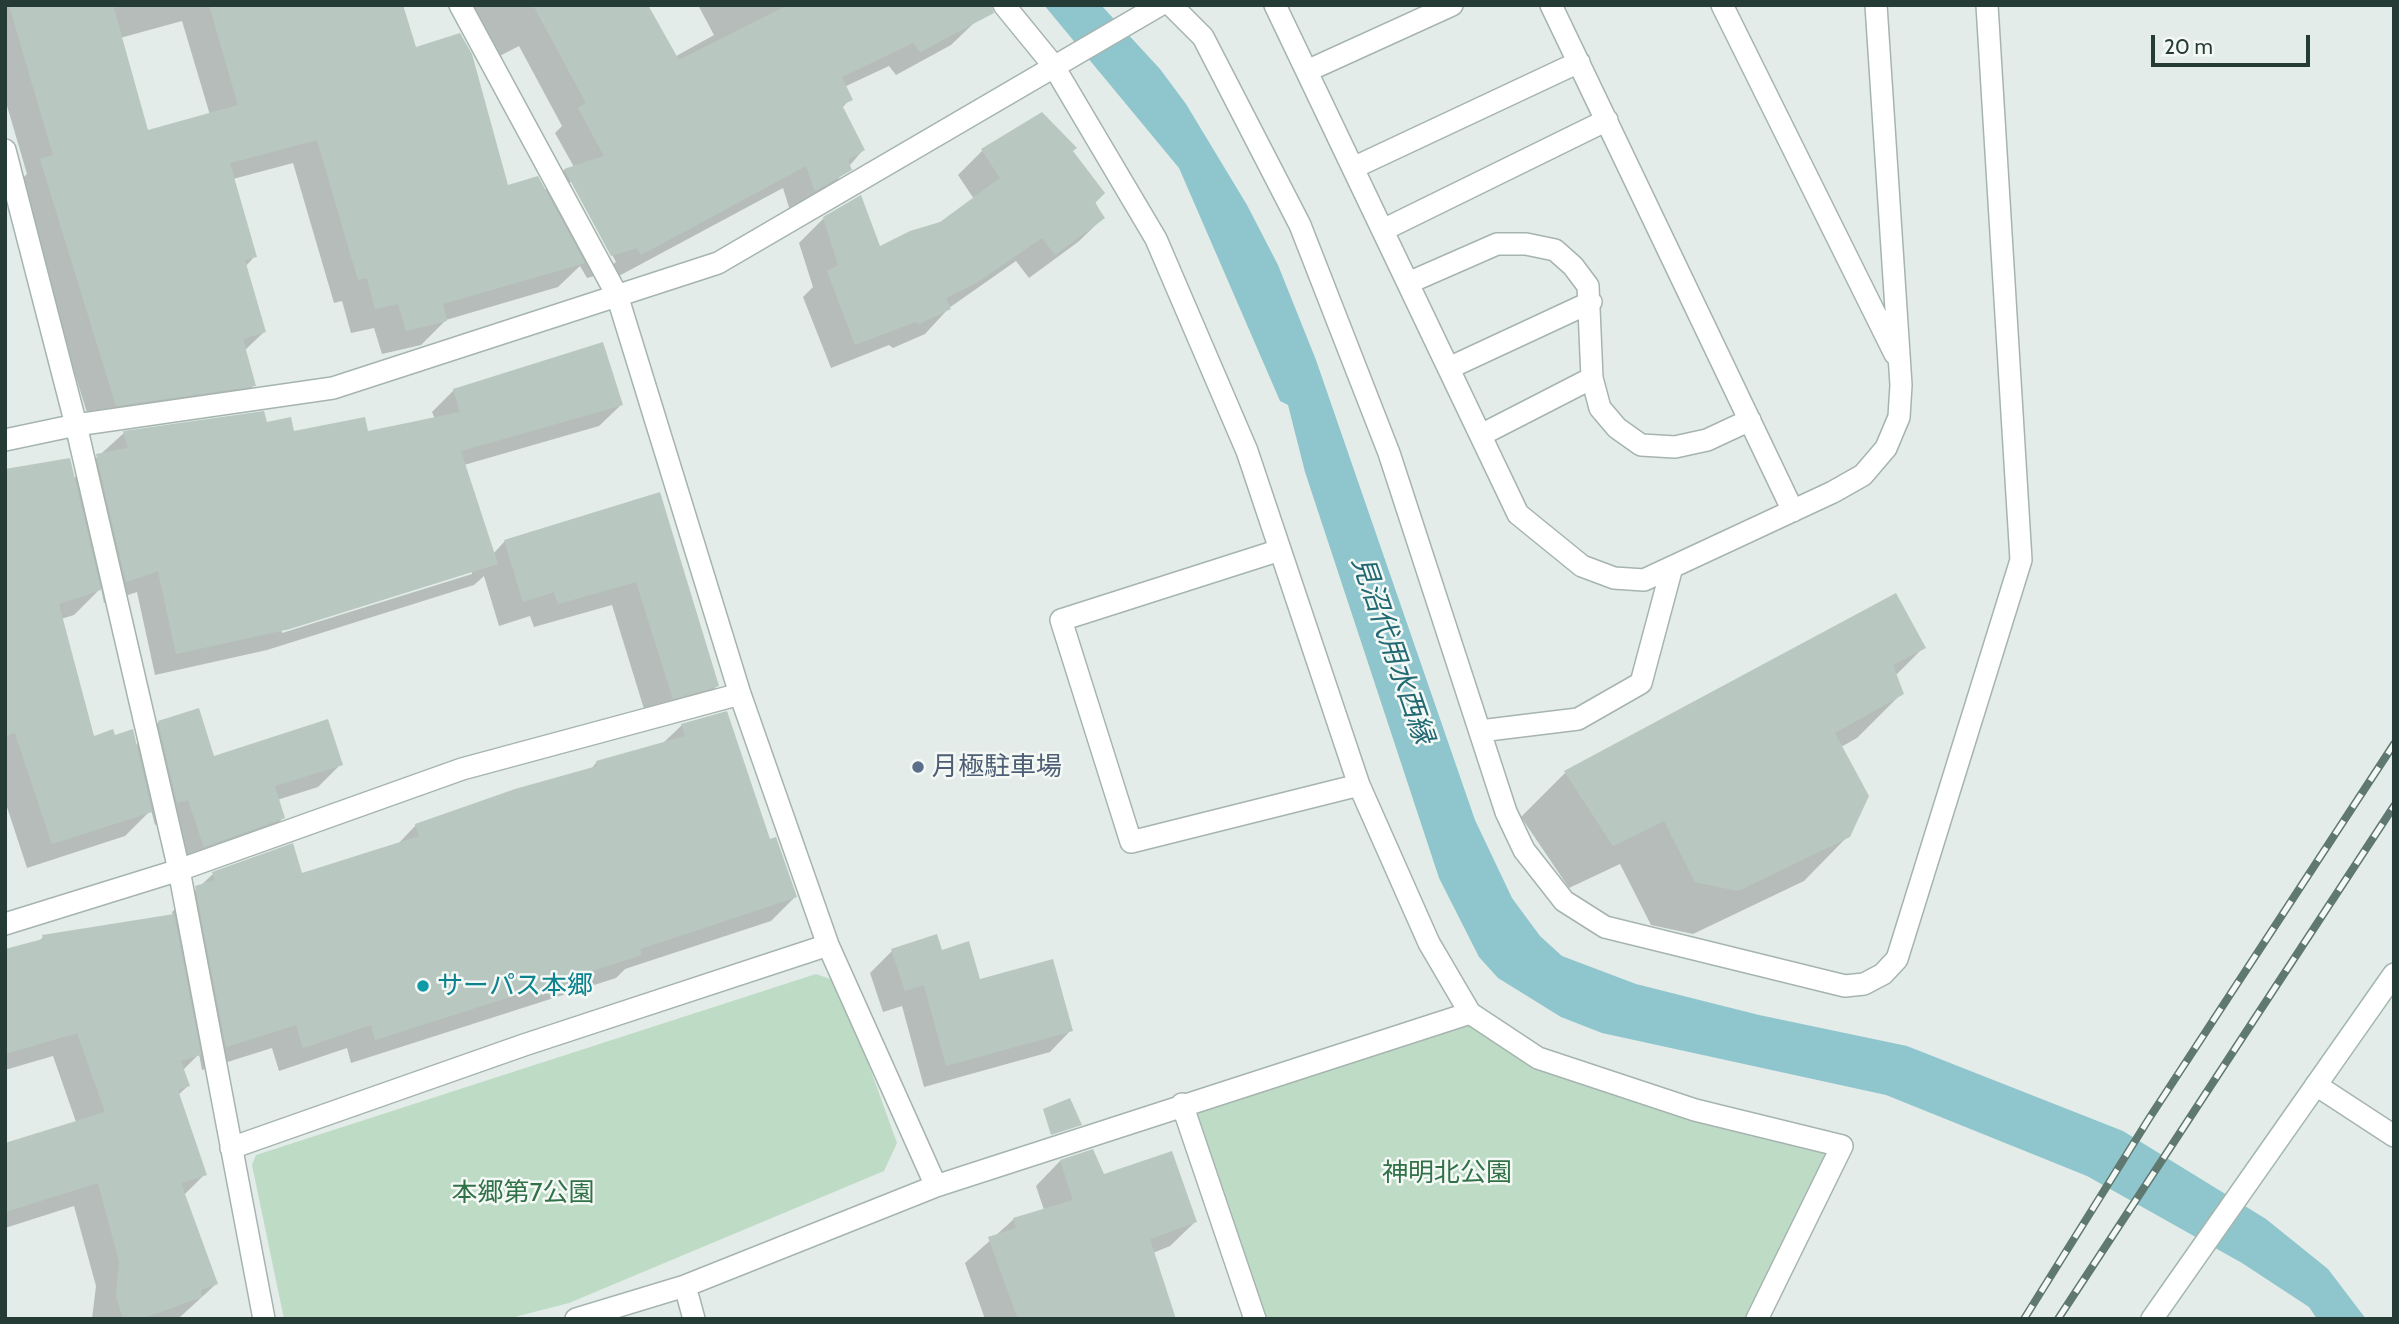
<!DOCTYPE html>
<html>
<head>
<meta charset="utf-8">
<style>
	body { margin:0 }
	#map { position:relative; width:2399px; height:1324px; overflow:hidden; background:#e3ece8; font-family:Cabin,sans-serif }
	canvas { display:block }
	.frame { position:absolute; inset:0; border:7px solid #243c35; pointer-events:none }
	.scale { position:absolute; left:2151px; top:35px; width:159px; height:32px; box-sizing:border-box; border:4px solid #243c35; border-top:0; padding-left:9px; font-size:21px; line-height:24px; white-space:nowrap; color:#243c35; -webkit-text-stroke:5px #f4f9f6; paint-order:stroke }
</style>
</head>
<body>
<div id="map">
<canvas width="2399" height="1324"></canvas>
<div class="frame"></div>
<div class="scale">20 m</div>
</div>
<script>
const ctx = document.querySelector('canvas').getContext('2d');
ctx.lineJoin = 'round';
function fillPath(path, color) {
  ctx.fillStyle = color;
  ctx.fill(path, 'evenodd');
}
function shape(rows) {
  const path = new Path2D();
  for (const r of rows) {
    path.moveTo(r[0], r[1]);
    for (let i = 2; i < r.length; i += 2) path.lineTo(r[i], r[i + 1]);
  }
  return path;
}
function stroke(path, color, width, dash) {
  ctx.strokeStyle = color;
  ctx.lineWidth = width;
  ctx.lineCap = dash ? 'butt' : 'round';
  ctx.setLineDash(dash || []);
  ctx.stroke(path);
}
function label(font, color, halo, rows, align = 'center') {
  ctx.font = font + ' Cabin,"Noto Sans JP",sans-serif';
  ctx.lineWidth = 5;
  ctx.setLineDash([]);
  ctx.textBaseline = 'middle';
  ctx.strokeStyle = halo;
  ctx.fillStyle = color;
  for (const [text, x, y, turn = 0] of rows) {
    ctx.save();
    ctx.translate(x, y);
    ctx.rotate((+turn || 0) * Math.PI / 180);
    ctx.textAlign = isNaN(turn) ? turn : align;
    if (halo) ctx.strokeText(text, 0, 0);
    ctx.fillText(text, 0, 0);
    ctx.restore();
  }
}
fillPath(shape([
	[816,974,839,982,897,1143,884,1171,569,1303,507,1319,284,1319,252,1165,256,1155],
	[1470,1013,1538,1058,1842,1146,1757,1319,1255,1319,1182,1104]
]), '#bedcc5');
fillPath(shape([
	[1044,5,1101,5,1160,69,1186,104,1247,205,1278,265,1316,360,1475,820,1512,898,1540,936,1562,956,1636,984,1759,1015,1907,1046,2123,1131,2266,1219,2328,1269,2366,1319,2317,1319,2309,1307,2242,1263,2087,1176,1886,1095,1602,1033,1561,1017,1498,978,1479,957,1439,878,1305,472,1288,405,1280,401,1179,168]
]), '#8fc6cd');
fillPath(shape([
	[5,5,401,5,414,49,507,188,544,191,564,170,574,167,555,133,562,126,519,46,490,61,465,17,477,5,639,5,669,60,714,35,698,5,965,5,975,22,951,45,896,75,889,66,844,87,850,99,842,108,863,150,826,193,791,214,783,188,617,277,613,271,587,278,580,266,558,287,446,320,421,345,382,354,374,328,351,333,342,301,334,303,293,163,233,179,255,256,245,267,264,332,244,351,254,385,230,410,92,429,16,184,27,174,5,99],
	[182,21,210,115,147,132,120,38],
	[569,182,573,182,616,262,613,264],
	[982,151,1071,152,1103,218,1078,242,1029,278,1016,261,949,308,925,334,893,348,889,345,831,368,803,297,813,287,799,243,824,218,879,249,940,224,974,199,958,175],
	[454,390,621,405,599,426,464,465,493,554,505,541,659,494,717,686,692,710,648,722,612,605,534,627,530,616,499,626,484,576,474,585,267,650,155,675,137,592,104,603,101,588,74,615,61,619,92,738,114,737,135,746,159,722,213,758,341,764,318,787,277,800,283,818,260,841,181,869,165,821,155,825,151,810,125,836,27,868,5,801,5,471,73,479,124,433,266,424,293,433,366,433,435,419,432,412],
	[472,570,472,574,282,633,281,629],
	[1895,595,1923,648,1895,676,1902,693,1857,738,1841,747,1848,836,1804,881,1693,934,1651,925,1620,864,1569,888,1521,817,1565,773],
	[682,725,769,841,795,897,771,921,625,969,616,978,351,1063,347,1048,279,1071,272,1048,202,1070,199,1054,183,1070,188,1086,178,1095,205,1174,184,1195,216,1284,178,1319,92,1319,96,1286,74,1206,5,1228,5,1144,76,1122,53,1056,5,1070,5,951,37,943,43,937,173,916,172,912,213,874,301,875,397,845,416,825,590,770,596,763,662,744],
	[892,951,941,953,979,981,1071,1030,1050,1052,924,1087,902,1006,883,1012,870,973],
	[1060,1161,1103,1177,1195,1222,1170,1246,1153,1253,1174,1319,985,1319,965,1263,1014,1219,1044,1210,1036,1186]
]), '#0003');
fillPath(shape([
	[9,5,113,5,148,130,238,105,209,5,403,5,416,47,460,33,472,54,508,185,538,176,585,263,443,304,447,321,406,331,398,304,375,309,367,278,358,280,317,140,230,163,257,257,245,260,266,332,243,339,256,386,116,406,40,159,53,155],
	[533,5,648,5,679,60,788,5,991,5,994,13,920,52,913,43,842,77,853,100,842,105,865,150,848,160,852,170,815,191,806,166,641,255,637,248,611,256,564,169,604,156,578,108,586,103],
	[1042,112,1077,148,1073,151,1105,193,1095,203,1105,218,1055,255,1042,238,976,283,946,298,951,309,919,324,915,322,855,345,827,271,838,265,823,217,861,195,880,246,910,231,940,222,1000,178,981,149],
	[603,342,623,405,461,451,498,564,290,629,176,654,158,571,126,582,96,454,128,448,123,431,264,411,267,422,291,417,294,431,365,417,368,431,460,412,453,389],
	[70,458,101,590,59,604,94,736,113,729,115,735,133,729,152,812,52,844,15,733,5,736,5,469],
	[660,492,719,686,673,699,636,582,558,604,554,592,523,602,504,540],
	[1896,593,1926,648,1893,665,1904,694,1835,733,1869,796,1850,837,1738,891,1695,882,1664,821,1613,846,1564,771],
	[199,708,214,756,328,719,343,765,275,786,285,818,204,847,188,800,177,803,158,721],
	[727,711,770,839,776,837,797,897,640,949,642,955,375,1040,371,1025,303,1048,296,1025,226,1047,195,886,215,880,212,872,293,843,302,873,419,836,415,824,515,789,597,766,596,761,685,736,681,724],
	[174,914,201,1055,181,1061,190,1086,178,1090,207,1175,181,1183,218,1284,201,1290,202,1297,141,1319,123,1319,116,1296,119,1261,98,1183,5,1212,5,1143,105,1112,77,1033,5,1054,5,949,43,939,42,935],
	[937,934,942,950,969,941,980,979,1053,959,1073,1031,946,1066,924,985,905,991,891,949],
	[1070,1098,1082,1125,1051,1135,1043,1109],
	[1093,1149,1104,1174,1172,1151,1197,1222,1150,1239,1176,1319,1018,1319,988,1237,1016,1228,1013,1218,1073,1200,1060,1160]
]), '#b9c7c1');
const street = shape([
	[460,5,617,295,740,694,828,945,936,1186],
	[1004,5,1053,65,1156,239,1247,451,1359,785,1429,943,1470,1013,1538,1058,1695,1110,1842,1146,1757,1319],
	[1171,5,1203,37,1300,225,1389,453,1506,812,1524,850,1564,901,1605,927,1845,986,1864,984,1883,974,1897,959,2021,560,1987,5],
	[1275,5,1518,514,1582,566,1614,578,1644,580,1833,492,1863,475,1886,448,1899,417,1901,385,1876,5],
	[1551,5,1793,511],
	[1722,5,1895,354],
	[1307,71,1452,5],
	[5,150,76,425,179,870,264,1319],
	[1353,168,1579,62],
	[1383,230,1607,120],
	[1408,283,1497,244,1526,244,1555,250,1573,266,1588,286,1592,378,1600,408,1617,428,1641,445,1675,447,1707,440,1750,420],
	[1449,368,1591,302],
	[1481,435,1592,378],
	[5,440,76,425,333,388,718,263,1160,5],
	[1280,550,1061,620,1131,842,1359,785],
	[1480,731,1578,719,1641,683,1672,567],
	[5,924,179,870,462,769,740,694],
	[2316,1085,2394,1136],
	[1182,1104,1255,1319],
	[231,1148,524,1045,828,945],
	[685,1286,694,1319],
	[576,1319,685,1286,936,1186,1470,1013]
]);
const secondary = shape([
	[2152,1319,2394,974]
]);
stroke(street, '#a6b4af', 24);
stroke(secondary, '#a2b7af', 24);
stroke(street, '#fff', 21);
stroke(secondary, '#fff', 21);
const rail = shape([
	[2024,1319,2150,1117,2394,744],
	[2058,1319,2394,806]
]);
stroke(rail, '#5f7870', 8);
stroke(rail, '#f4f9f6', 5, [16]);
for (const [x, y, r, color] of [
	[918,767,7,"#5c6f8a"],
	[423,986,7,"#0f9aa8"]
]) {
  const dot = new Path2D();
  dot.arc(x, y, r, 0, 2 * Math.PI);
  ctx.fillStyle = color;
  ctx.fill(dot);
  stroke(dot, '#f4f9f6', 2.5);
}
label('26px', '#4e5e75', '#f4f9f6', [
	["月極駐車場",932,767]
], 'left');
label('26px', '#0d838f', '#f4f9f6', [
	["サーパス本郷",437,986]
], 'left');
label('26px', '#317147', '#f4f9f6', [
	["神明北公園",1447,1173],
	["本郷第7公園",523,1193]
]);
label('italic 28px', '#226974', '#f4f9f6', [
	["見沼代用水西縁",1392,650,71]
]);
</script>
</body>
</html>
